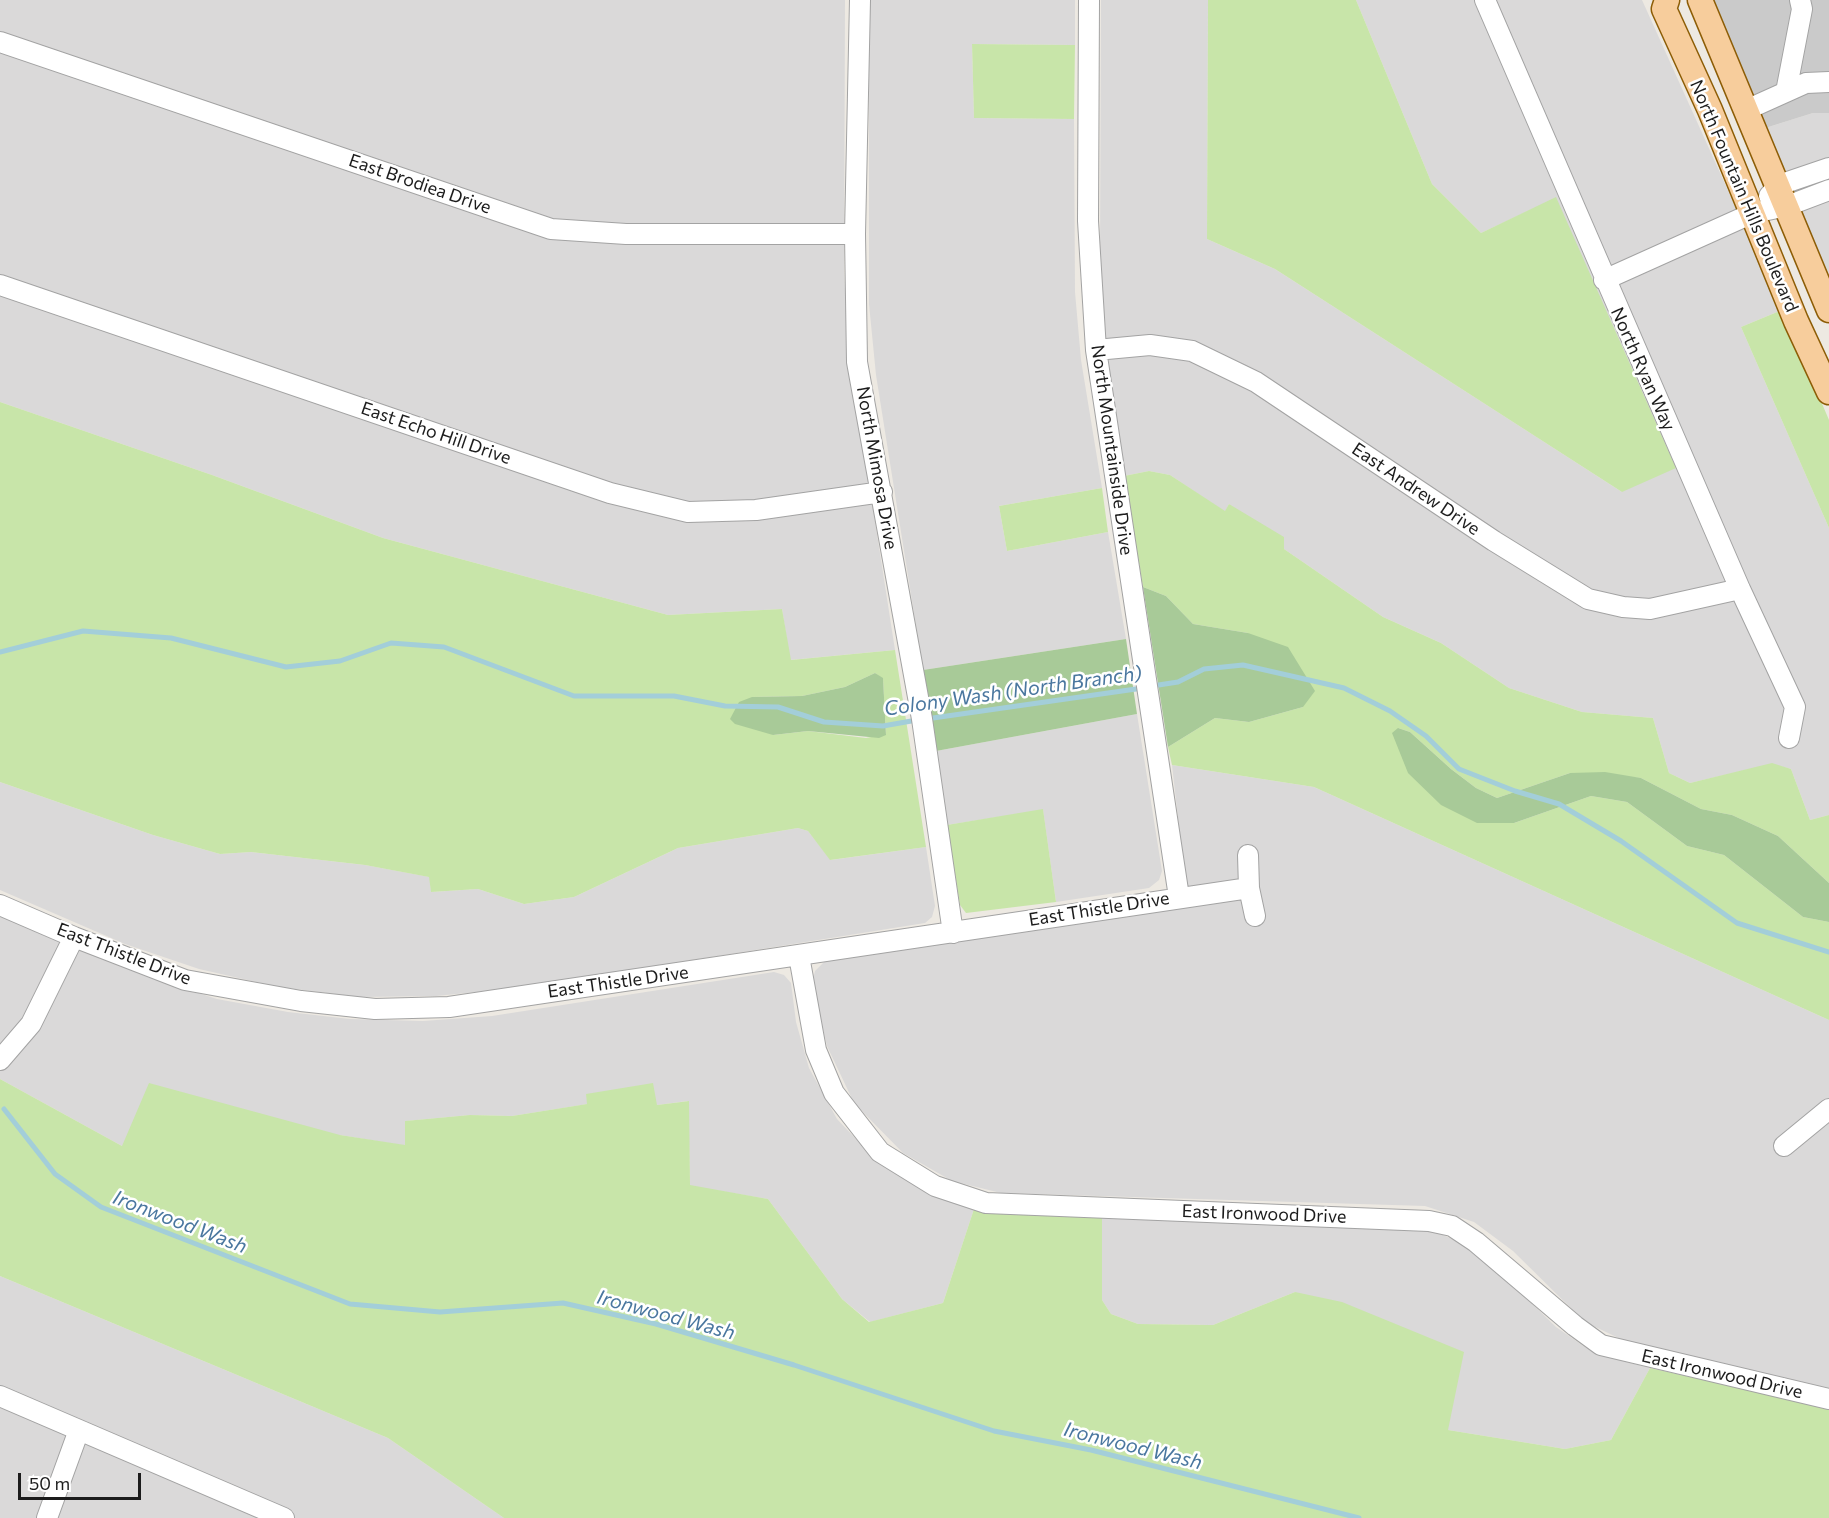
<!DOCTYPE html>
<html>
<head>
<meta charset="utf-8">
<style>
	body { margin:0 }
	#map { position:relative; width:1829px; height:1518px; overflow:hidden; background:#ede9e2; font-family:Commissioner,sans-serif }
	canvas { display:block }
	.scale { position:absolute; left:18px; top:1473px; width:123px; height:27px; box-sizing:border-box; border:3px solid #1c1c1c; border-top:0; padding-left:8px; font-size:18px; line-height:21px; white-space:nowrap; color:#1c1c1c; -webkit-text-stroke:4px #fff; paint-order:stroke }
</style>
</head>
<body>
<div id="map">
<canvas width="1829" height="1518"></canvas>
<div class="scale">50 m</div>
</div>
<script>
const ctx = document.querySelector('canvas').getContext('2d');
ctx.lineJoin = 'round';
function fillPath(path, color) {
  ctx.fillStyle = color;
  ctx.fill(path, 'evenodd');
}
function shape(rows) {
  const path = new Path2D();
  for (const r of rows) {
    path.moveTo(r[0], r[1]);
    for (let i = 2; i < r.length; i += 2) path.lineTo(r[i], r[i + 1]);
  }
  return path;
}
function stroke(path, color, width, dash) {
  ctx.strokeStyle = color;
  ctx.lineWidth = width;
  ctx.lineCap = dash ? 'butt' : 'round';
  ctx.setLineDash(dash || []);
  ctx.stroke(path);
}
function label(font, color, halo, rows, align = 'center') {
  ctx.font = font + ' Commissioner,sans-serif';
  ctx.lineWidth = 5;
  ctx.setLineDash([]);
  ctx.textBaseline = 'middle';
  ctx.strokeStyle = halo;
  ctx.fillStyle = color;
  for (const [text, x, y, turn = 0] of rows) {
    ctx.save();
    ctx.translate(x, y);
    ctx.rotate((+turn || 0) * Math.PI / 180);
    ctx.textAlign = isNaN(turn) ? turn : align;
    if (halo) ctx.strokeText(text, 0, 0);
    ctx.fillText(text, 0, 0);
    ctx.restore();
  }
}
fillPath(shape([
	[0,0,845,0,844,271,848,347,895,650,790,660,782,609,668,615,383,538,212,475,0,402],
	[869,0,1075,0,1075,45,972,44,974,118,1074,119,1075,292,1081,360,1102,488,999,506,1007,551,1108,532,1126,639,923,670,876,375,869,304],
	[1101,0,1208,0,1207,239,1275,269,1622,492,1556,198,1481,233,1432,184,1356,0,1642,0,1782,310,1741,327,1829,528,1829,815,1810,820,1791,769,1772,764,1690,783,1669,773,1653,718,1582,712,1509,688,1441,643,1383,617,1284,549,1229,504,1225,512,1170,475,1149,471,1124,476,1102,317,1100,262],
	[1813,113,1829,113,1829,274,1762,129],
	[1137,714,1162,871,1159,880,1149,888,1056,902,1043,810,947,825,936,751],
	[1172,765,1314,787,1829,1020,1829,1388,1629,1343,1585,1322,1513,1251,1474,1222,1425,1206,1001,1193,952,1181,903,1153,854,1103,827,1046,812,983,815,971,825,961,1188,906],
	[0,782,153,835,220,854,251,852,365,865,430,877,431,892,478,889,524,904,574,897,678,848,798,828,808,831,831,860,926,847,935,906,932,917,925,923,517,988,436,996,360,997,278,987,199,969,125,944,0,890],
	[0,913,143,975,217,999,288,1012,350,1019,423,1021,492,1016,774,972,784,975,791,983,796,1022,809,1068,837,1119,876,1160,927,1193,974,1209,943,1303,870,1322,842,1299,768,1199,690,1186,688,1101,657,1105,587,1094,588,1104,512,1116,470,1115,406,1121,406,1146,340,1135,122,1146,0,1079],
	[1102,1218,1410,1228,1436,1232,1459,1242,1482,1255,1556,1327,1585,1347,1612,1358,1650,1368,1611,1440,1565,1449,1448,1430,1295,1292,1213,1325,1138,1324,1111,1314,1102,1300],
	[0,1276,388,1438,504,1518,0,1518]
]), '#dad9d9');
fillPath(shape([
	[1712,0,1829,0,1829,113,1813,113,1762,129]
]), '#cacaca');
fillPath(shape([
	[1208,0,1356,0,1432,184,1481,233,1556,197,1676,468,1622,492,1275,269,1207,239],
	[972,44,1075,45,1074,119,974,118],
	[1782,310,1829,420,1829,528,1741,327],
	[0,402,212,475,383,538,668,615,782,609,791,660,895,650,926,847,830,860,808,831,798,828,678,848,574,897,524,904,478,889,431,892,429,877,365,865,251,852,220,854,153,835,0,782],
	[875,673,883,679,886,734,866,738,808,731,773,735,752,697,802,696,845,687],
	[1149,471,1170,475,1225,511,1229,504,1284,537,1284,549,1383,617,1441,643,1509,688,1582,712,1653,718,1669,773,1690,783,1772,763,1791,769,1810,820,1829,815,1829,883,1778,836,1732,815,1701,809,1641,778,1570,773,1497,798,1476,788,1451,769,1410,732,1398,728,1514,823,1591,796,1627,802,1687,846,1724,855,1803,917,1829,922,1829,1020,1314,787,1172,765,1168,747,1215,718,1249,722,1303,707,1248,633,1193,624,1166,596,1143,587,1124,476],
	[1102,488,1108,532,1007,551,999,506],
	[1043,809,1056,902,966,913,960,905,947,825],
	[0,1079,122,1146,149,1083,340,1135,405,1145,405,1121,470,1115,512,1116,587,1104,586,1094,653,1083,657,1105,689,1101,690,1185,768,1199,842,1299,869,1322,943,1303,974,1209,1002,1214,1102,1218,1102,1300,1111,1314,1138,1324,1213,1325,1295,1292,1342,1302,1464,1352,1448,1430,1565,1449,1611,1440,1650,1368,1829,1408,1829,1518,504,1518,388,1438,0,1276]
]), '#c8e5a9');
fillPath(shape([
	[1143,587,1166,596,1193,624,1248,633,1288,647,1315,691,1303,707,1249,722,1215,718,1168,747],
	[1126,639,1137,714,936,751,923,670],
	[875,673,883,678,886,735,879,738,808,731,773,735,735,724,730,719,739,702,752,697,802,696,845,687],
	[1398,728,1410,732,1451,769,1476,788,1497,798,1570,773,1605,772,1641,778,1701,809,1732,815,1778,836,1829,883,1829,922,1803,917,1724,855,1687,846,1627,802,1591,796,1514,823,1477,823,1441,805,1408,773,1392,733]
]), '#a8ca98');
stroke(shape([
	[0,652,83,631,171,638,286,667,340,661,391,643,444,647,574,696,674,696,725,706,778,707,824,722,883,726,917,720],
	[1152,686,1178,682,1204,669,1243,665,1344,688,1390,711,1426,736,1459,769,1515,791,1559,804,1621,841,1737,923,1829,952],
	[926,719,1143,688],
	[4,1109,55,1174,101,1207,350,1304,440,1312,563,1303,656,1324,794,1365,994,1431,1091,1450,1359,1518]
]), '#a3ced9', 5);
const minor = shape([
	[860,0,855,234,857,362,922,719,953,933],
	[1089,0,1088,221,1096,350,1179,897],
	[1485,0,1740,589,1795,707,1789,738],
	[0,42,551,229,626,234,855,234],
	[1786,92,1802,9,1800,0],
	[1746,110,1806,83,1829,82],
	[1769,196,1779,185,1829,168],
	[1604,280,1753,213,1787,206,1829,190],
	[0,285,610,493,688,512,756,510,882,492],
	[1096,350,1150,345,1192,351,1256,382,1494,541,1588,599,1623,607,1650,609,1740,589],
	[1248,855,1249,888,1255,916],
	[0,905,74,937,185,980,301,1001,375,1009,449,1007,1249,888],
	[799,956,816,1050,834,1093,880,1152,935,1186,986,1203,1429,1221,1452,1226,1476,1242,1575,1326,1601,1345,1829,1399],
	[0,1060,31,1024,74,937],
	[1784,1146,1829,1109],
	[0,1396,284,1518],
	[47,1518,79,1430]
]);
const major = shape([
	[1667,0,1664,9,1710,110,1796,321,1829,392],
	[1700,0,1829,310]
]);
stroke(minor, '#a3a3a3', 22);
stroke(major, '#8d5d06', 27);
stroke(minor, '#fff', 20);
stroke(major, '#f7cd9c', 24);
label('18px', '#1c1c1c', '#fff', [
	["East Brodiea Drive",420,184,19],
	["North Fountain Hills Boulevard",1744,196,67],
	["North Ryan Way",1643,369,66],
	["East Echo Hill Drive",436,433,19],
	["North Mountainside Drive",1112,450,82],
	["North Mimosa Drive",877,468,80],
	["East Andrew Drive",1416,489,34],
	["East Thistle Drive",1099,909,-9],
	["East Thistle Drive",124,954,21],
	["East Thistle Drive",618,982,-8],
	["East Ironwood Drive",1264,1214,2],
	["East Ironwood Drive",1722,1374,13]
]);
label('italic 20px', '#4a779f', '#fff', [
	["Colony Wash (North Branch)",1013,691,-8],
	["Ironwood Wash",180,1222,21],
	["Ironwood Wash",666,1315,15],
	["Ironwood Wash",1133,1446,14]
]);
</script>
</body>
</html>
